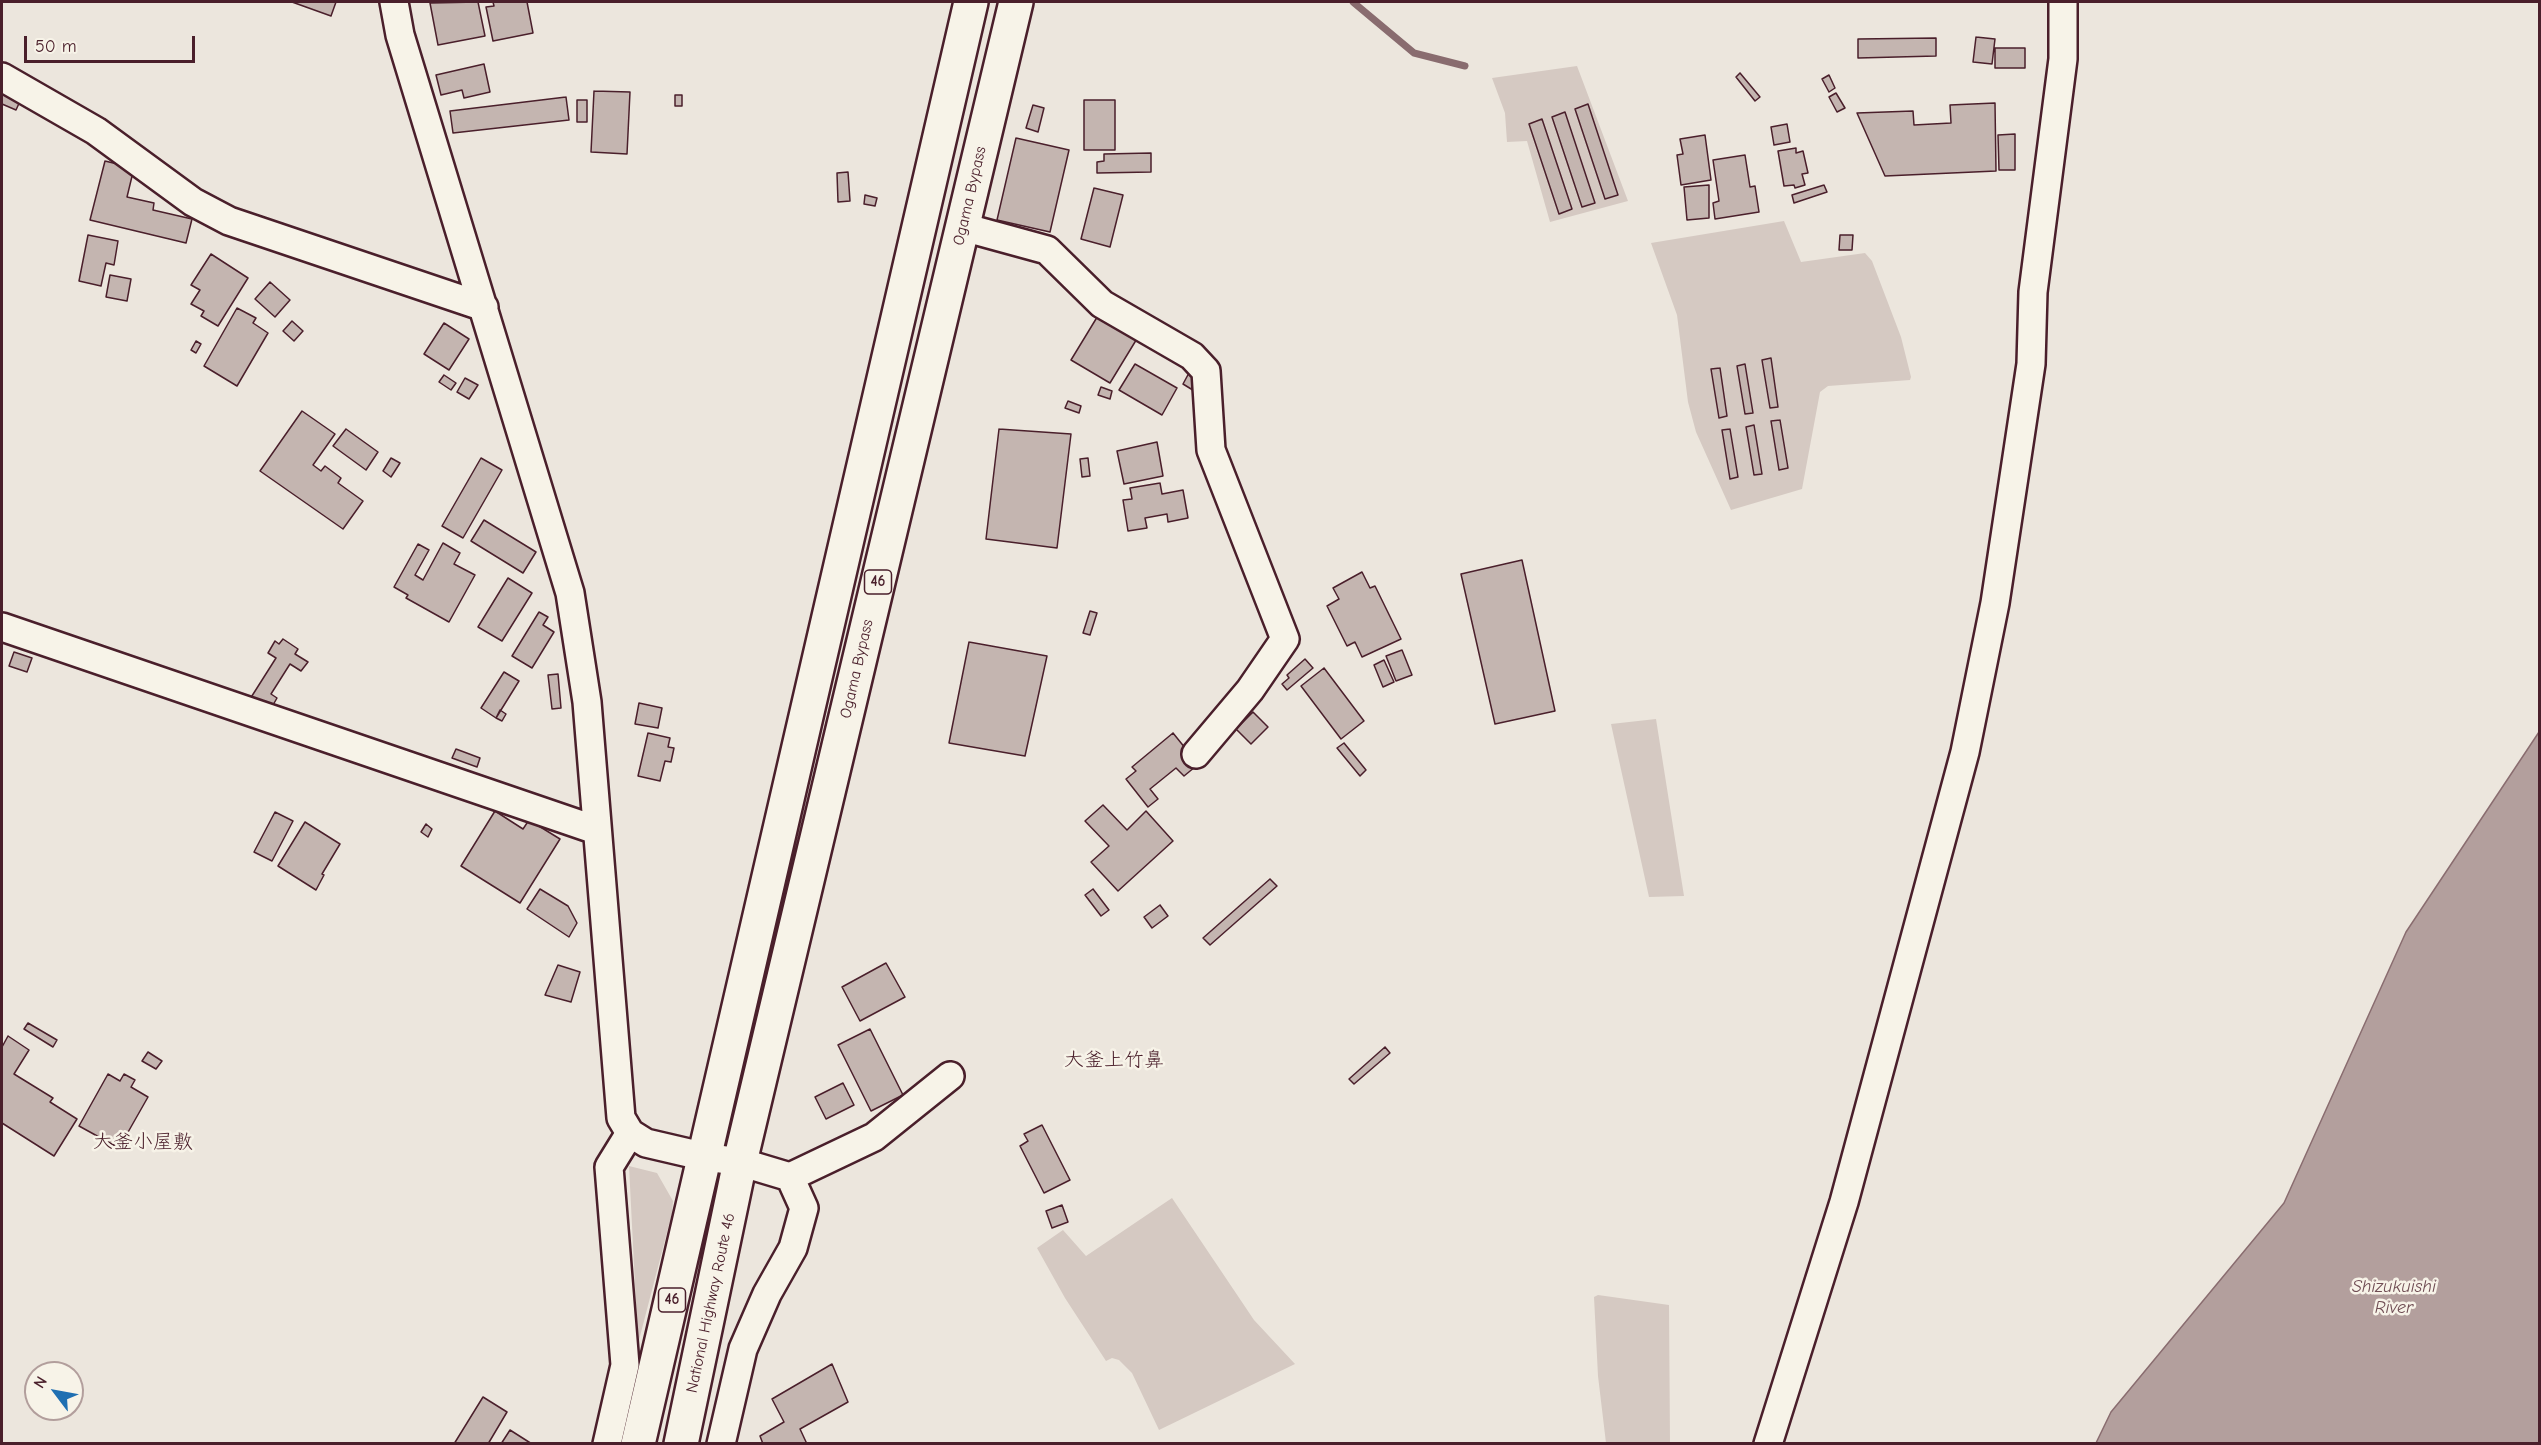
<!DOCTYPE html>
<html>
<head>
<meta charset="utf-8">
<style>
	body { margin:0 }
	#map { position:relative; width:2541px; height:1445px; overflow:hidden; background:#ece6dd; font-family:"Comic Neue",sans-serif }
	canvas { display:block }
	.frame { position:absolute; inset:0; border:3px solid #4a1f2b; pointer-events:none }
	.north { position:absolute; left:24px; top:1361px; width:60px; height:60px; box-sizing:border-box; background:#f7f3e8; border:2px solid #b29e9c; border-radius:50%; rotate:302deg; font-size:16px; font-weight:700; line-height:24px; text-align:center; color:#4a1f2b }
	.north::after { content:''; display:block; margin:auto; width:21px; height:27px; background:#1f6fb2; clip-path:polygon(50% 0,100% 100%,50% 72%,0 100%) }
	.scale { position:absolute; left:24px; top:36px; width:171px; height:27px; box-sizing:border-box; border:3px solid #4a1f2b; border-top:0; padding-left:8px; font-size:18px; line-height:21px; white-space:nowrap; color:#4a1f2b; -webkit-text-stroke:4px #f7f3e8; paint-order:stroke }
</style>
</head>
<body>
<div id="map">
<canvas width="2541" height="1445"></canvas>
<div class="frame"></div>
<div class="north">N</div>
<div class="scale">50 m</div>
</div>
<script>
const ctx = document.querySelector('canvas').getContext('2d');
ctx.lineJoin = 'round';
function fillPath(path, color) {
  ctx.fillStyle = color;
  ctx.fill(path, 'evenodd');
}
function shape(rows) {
  const path = new Path2D();
  for (const r of rows) {
    path.moveTo(r[0], r[1]);
    for (let i = 2; i < r.length; i += 2) path.lineTo(r[i], r[i + 1]);
  }
  return path;
}
function stroke(path, color, width, dash) {
  ctx.strokeStyle = color;
  ctx.lineWidth = width;
  ctx.lineCap = dash ? 'butt' : 'round';
  ctx.setLineDash(dash || []);
  ctx.stroke(path);
}
function label(font, color, halo, rows, align = 'center') {
  ctx.font = font + ' "Comic Neue","Klee One",sans-serif';
  ctx.lineWidth = 5;
  ctx.setLineDash([]);
  ctx.textBaseline = 'middle';
  ctx.strokeStyle = halo;
  ctx.fillStyle = color;
  for (const [text, x, y, turn = 0] of rows) {
    ctx.save();
    ctx.translate(x, y);
    ctx.rotate((+turn || 0) * Math.PI / 180);
    ctx.textAlign = isNaN(turn) ? turn : align;
    if (halo) ctx.strokeText(text, 0, 0);
    ctx.fillText(text, 0, 0);
    ctx.restore();
  }
}
fillPath(shape([
	[1577,66,1628,201,1550,222,1527,141,1507,142,1505,113,1492,78],
	[1784,221,1801,262,1865,253,1872,261,1901,337,1911,377,1910,380,1828,386,1820,392,1802,489,1731,510,1696,432,1688,402,1677,315,1651,243],
	[1656,719,1684,896,1649,897,1611,724],
	[629,1166,657,1173,673,1201,672,1213,638,1344],
	[1172,1198,1254,1320,1295,1364,1159,1430,1132,1373,1119,1360,1112,1358,1106,1361,1065,1298,1037,1248,1063,1230,1086,1256],
	[1598,1295,1669,1305,1670,1443,1606,1443,1598,1376,1594,1297]
]), '#d5c9c2');
const water = shape([
	[2539,732,2539,1443,2096,1443,2111,1412,2284,1203,2406,932,2539,732]
]);
fillPath(water, '#b39f9d');
stroke(water, '#896c6f', 1.5);
stroke(shape([
	[1353,2,1414,53,1465,66]
]), '#896c6f', 7);
const building = shape([
	[292,2,336,2,331,16,292,2],
	[478,2,485,36,438,45,430,3,478,2],
	[493,2,527,2,533,33,493,41,486,7,494,6,493,2],
	[1976,37,1995,39,1992,64,1973,62,1976,37],
	[1936,38,1936,56,1858,58,1858,39,1936,38],
	[1995,48,2025,48,2025,68,1995,68,1995,48],
	[484,64,490,92,464,98,462,90,441,95,436,75,484,64],
	[1740,73,1760,97,1755,101,1736,77,1740,73],
	[1829,75,1835,88,1829,92,1822,79,1829,75],
	[2,89,21,99,16,110,2,104,2,89],
	[594,91,630,92,627,154,591,152,594,91],
	[1836,93,1845,108,1837,112,1829,97,1836,93],
	[675,95,682,95,682,106,675,106,675,95],
	[566,97,569,120,453,133,450,111,566,97],
	[577,100,587,100,587,122,577,122,577,100],
	[1084,100,1115,100,1115,150,1084,150,1084,100],
	[1995,103,1996,171,1885,176,1857,113,1913,111,1914,125,1951,123,1950,105,1995,103],
	[1588,104,1618,195,1605,199,1575,109,1588,104],
	[1033,105,1044,108,1038,132,1026,128,1033,105],
	[1565,112,1595,203,1582,207,1552,117,1565,112],
	[1542,119,1572,209,1559,214,1529,124,1542,119],
	[1787,124,1790,142,1774,145,1771,127,1787,124],
	[2015,134,2015,170,1999,170,1998,135,2015,134],
	[1705,135,1711,180,1681,185,1677,155,1683,154,1680,139,1705,135],
	[1016,138,1069,150,1050,232,997,220,1016,138],
	[1796,148,1796,153,1803,151,1808,173,1802,174,1805,185,1795,188,1794,185,1784,186,1778,151,1796,148],
	[1151,153,1151,172,1097,173,1097,162,1104,161,1104,154,1151,153],
	[1745,155,1750,187,1755,186,1759,212,1715,219,1713,203,1719,201,1713,160,1745,155],
	[105,161,134,168,127,197,154,203,153,210,192,219,186,243,90,220,105,161],
	[848,172,850,201,838,202,837,173,848,172],
	[1709,185,1709,218,1687,220,1684,187,1709,185],
	[1824,185,1827,192,1794,203,1792,195,1824,185],
	[1094,188,1123,195,1110,247,1081,239,1094,188],
	[865,195,877,198,875,206,864,204,865,195],
	[88,235,118,241,114,265,106,263,101,286,79,281,88,235],
	[1840,235,1853,235,1852,250,1839,250,1840,235],
	[211,254,248,278,218,326,201,316,204,311,191,304,200,290,191,285,211,254],
	[110,275,131,279,127,301,106,297,110,275],
	[270,282,290,300,275,317,255,299,270,282],
	[237,308,256,318,253,323,268,333,237,386,204,366,237,308],
	[1099,314,1138,337,1110,383,1071,360,1099,314],
	[292,321,303,331,294,341,283,331,292,321],
	[444,323,469,339,449,370,424,354,444,323],
	[196,341,201,344,196,353,191,350,196,341],
	[1771,358,1778,407,1770,408,1762,360,1771,358],
	[1135,364,1177,388,1162,415,1119,390,1135,364],
	[1745,364,1753,413,1745,414,1737,366,1745,364],
	[1720,368,1727,416,1719,418,1711,369,1720,368],
	[1190,371,1203,379,1196,392,1183,384,1190,371],
	[444,375,456,383,451,390,439,382,444,375],
	[465,378,478,385,469,399,457,392,465,378],
	[1101,387,1112,391,1110,399,1098,395,1101,387],
	[1068,401,1081,406,1079,413,1065,408,1068,401],
	[302,411,335,434,313,465,321,471,325,466,341,478,338,483,363,501,343,529,260,471,302,411],
	[1780,420,1788,468,1779,470,1771,421,1780,420],
	[1754,425,1762,474,1754,475,1746,427,1754,425],
	[346,429,378,452,366,470,333,446,346,429],
	[999,429,1071,434,1057,548,986,539,999,429],
	[1730,429,1738,477,1730,479,1722,430,1730,429],
	[1157,442,1163,476,1124,484,1117,451,1157,442],
	[391,458,400,463,391,477,383,471,391,458],
	[481,458,502,470,463,538,442,526,481,458],
	[1088,458,1090,476,1082,477,1080,459,1088,458],
	[1160,483,1162,494,1183,490,1188,518,1168,522,1167,514,1145,518,1147,528,1128,531,1123,500,1132,499,1130,488,1160,483],
	[484,520,536,552,523,573,471,541,484,520],
	[443,543,460,553,454,564,475,575,449,622,406,598,408,595,394,587,418,544,429,550,415,575,423,580,443,543],
	[1522,560,1555,711,1495,724,1461,574,1522,560],
	[1362,572,1370,588,1375,586,1401,639,1362,657,1355,642,1347,646,1327,606,1339,599,1333,588,1362,572],
	[508,578,532,593,502,641,478,627,508,578],
	[1090,611,1097,613,1090,635,1083,633,1090,611],
	[539,612,548,617,543,625,554,632,532,668,512,656,539,612],
	[283,639,298,649,295,654,308,662,301,671,290,664,271,694,277,698,269,712,250,699,276,658,268,653,275,641,279,644,283,639],
	[969,642,1047,656,1025,756,949,743,969,642],
	[1402,650,1412,675,1396,681,1386,656,1402,650],
	[14,652,32,658,27,672,9,666,14,652],
	[1305,659,1313,668,1287,690,1282,684,1289,678,1287,675,1305,659],
	[1384,660,1394,682,1383,687,1374,665,1384,660],
	[1324,668,1364,721,1341,739,1301,686,1324,668],
	[504,672,519,681,496,718,481,708,504,672],
	[558,674,561,708,552,709,548,675,558,674],
	[639,703,662,708,658,728,635,724,639,703],
	[500,710,506,714,502,721,496,718,500,710],
	[1253,712,1268,727,1251,744,1236,729,1253,712],
	[648,733,670,738,668,747,674,748,671,762,665,761,660,781,638,776,648,733],
	[1173,733,1194,759,1190,762,1195,767,1184,776,1176,768,1150,789,1158,799,1148,807,1126,779,1136,771,1132,767,1173,733],
	[1344,743,1366,770,1360,776,1337,748,1344,743],
	[456,749,480,758,477,767,452,758,456,749],
	[1103,805,1127,830,1146,811,1173,841,1118,891,1091,862,1109,846,1085,821,1103,805],
	[495,811,523,829,529,820,560,839,520,903,461,866,495,811],
	[275,812,293,821,272,861,254,852,275,812],
	[305,822,340,844,322,874,324,875,316,890,278,866,305,822],
	[426,824,432,829,428,837,421,832,426,824],
	[1270,879,1277,886,1210,945,1203,938,1270,879],
	[540,889,568,906,577,923,569,937,527,909,540,889],
	[1093,889,1109,910,1101,916,1085,895,1093,889],
	[1160,905,1168,916,1152,928,1144,917,1160,905],
	[886,963,905,997,860,1021,842,987,886,963],
	[558,965,580,972,571,1002,545,995,558,965],
	[28,1023,57,1040,53,1047,24,1029,28,1023],
	[870,1029,903,1095,871,1111,838,1045,870,1029],
	[8,1036,29,1050,14,1074,53,1098,50,1102,77,1119,54,1156,2,1123,2,1047,8,1036],
	[1385,1047,1390,1053,1354,1084,1349,1079,1385,1047],
	[148,1052,162,1061,156,1069,142,1061,148,1052],
	[108,1074,120,1081,124,1074,135,1080,131,1087,148,1097,119,1148,79,1126,108,1074],
	[843,1083,854,1105,826,1119,815,1097,843,1083],
	[1042,1125,1070,1180,1044,1193,1020,1146,1028,1141,1024,1134,1042,1125],
	[1062,1205,1068,1222,1052,1228,1046,1211,1062,1205],
	[832,1364,848,1402,800,1429,807,1444,763,1444,760,1436,784,1422,772,1399,832,1364],
	[483,1397,507,1412,488,1444,454,1444,483,1397],
	[510,1430,532,1444,501,1444,510,1430]
]);
fillPath(building, '#c4b5b0');
stroke(building, '#4a1f2b', 1.5);
const minor = shape([
	[394,2,400,35,570,593,587,702,621,1118,630,1133,646,1143,706,1157,740,1162,790,1177,804,1208,793,1248,767,1294,743,1349,721,1444],
	[2,77,96,131,193,202,229,221,484,307],
	[963,227,1047,250,1102,304,1192,356,1206,371,1211,450,1285,639,1250,690,1196,754],
	[2,627,596,830],
	[790,1177,874,1137,950,1076],
	[607,1444,625,1365,609,1167,630,1133],
	[1768,1444,1844,1202,1965,752,1995,603,2031,364,2033,292,2063,59,2063,2]
]);
const highway = shape([
	[638,1444,971,2],
	[681,1444,740,1162,1016,2]
]);
stroke(minor, '#4a1f2b', 32);
stroke(highway, '#4a1f2b', 38);
stroke(minor, '#f7f3e8', 27);
stroke(highway, '#f7f3e8', 33);
for (const [x, y, w] of [
	[878,582,27],
	[672,1300,27]
]) {
  const box = new Path2D();
  box.roundRect(x - w / 2, y - 12, w, 24, 4.5);
  ctx.fillStyle = '#f7f3e8';
  ctx.fill(box);
  stroke(box, '#4a1f2b', 1.5);
}
label('bold 15px', '#4a1f2b', null, [
	["46",878,582],
	["46",672,1300]
]);
label('16px', '#4a1f2b', '#f7f3e8', [
	["Ogama Bypass",970,196,-77],
	["Ogama Bypass",857,669,-77],
	["National Highway Route 46",711,1303,-78]
]);
label('italic 18px', '#6f4c53', '#f7f3e8', [
	["Shizukuishi",2394,1287],
	["River",2394,1308]
]);
label('20px', '#4a1f2b', '#f7f3e8', [
	["大釜上竹鼻",1114,1060],
	["大釜小屋敷",143,1142]
]);
</script>
</body>
</html>
